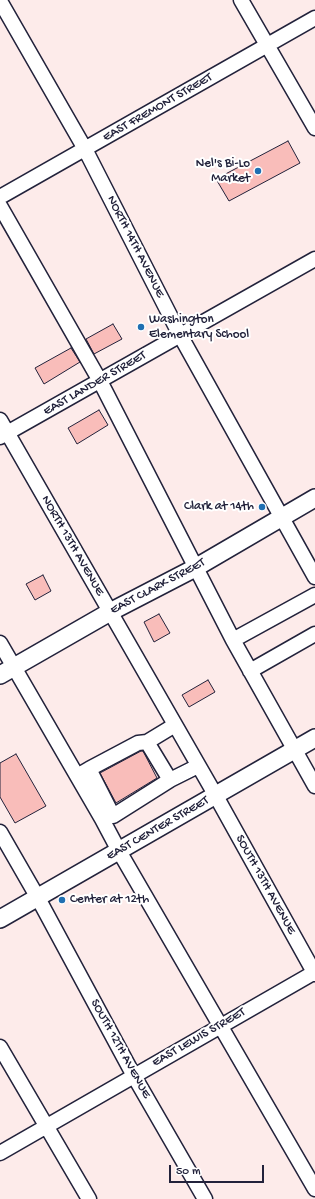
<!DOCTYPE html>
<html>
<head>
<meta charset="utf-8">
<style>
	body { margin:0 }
	#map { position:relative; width:315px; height:1199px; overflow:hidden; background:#fdebea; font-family:"Gochi Hand",sans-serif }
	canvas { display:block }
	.scale { position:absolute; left:169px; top:1165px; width:95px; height:18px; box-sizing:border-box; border:2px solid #22223b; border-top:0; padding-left:5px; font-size:12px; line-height:14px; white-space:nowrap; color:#22223b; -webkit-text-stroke:3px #fff; paint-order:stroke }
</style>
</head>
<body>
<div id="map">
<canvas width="315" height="1199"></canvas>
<div class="scale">50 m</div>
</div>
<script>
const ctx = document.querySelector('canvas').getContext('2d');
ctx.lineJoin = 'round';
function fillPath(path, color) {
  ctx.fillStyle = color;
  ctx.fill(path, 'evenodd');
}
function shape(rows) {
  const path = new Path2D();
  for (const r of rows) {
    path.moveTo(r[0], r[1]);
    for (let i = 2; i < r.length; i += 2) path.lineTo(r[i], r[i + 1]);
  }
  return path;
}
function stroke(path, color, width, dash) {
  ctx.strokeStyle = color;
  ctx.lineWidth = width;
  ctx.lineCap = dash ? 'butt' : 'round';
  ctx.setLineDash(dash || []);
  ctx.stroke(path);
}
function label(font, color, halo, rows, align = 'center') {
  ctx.font = font + ' "Gochi Hand",sans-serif';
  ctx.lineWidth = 4;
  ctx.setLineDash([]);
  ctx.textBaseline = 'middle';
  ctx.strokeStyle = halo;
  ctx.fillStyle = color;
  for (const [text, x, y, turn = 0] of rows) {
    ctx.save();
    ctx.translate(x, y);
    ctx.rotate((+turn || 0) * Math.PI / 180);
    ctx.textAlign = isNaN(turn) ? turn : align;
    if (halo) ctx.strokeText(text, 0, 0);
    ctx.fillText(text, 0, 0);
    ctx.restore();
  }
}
const building = shape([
	[288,141,300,163,229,201,216,179,288,141],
	[113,324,122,339,94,354,86,339,113,324],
	[71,348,80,362,44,384,35,368,71,348],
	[99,410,108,425,77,444,68,428,99,410],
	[43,575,51,591,35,600,26,584,43,575],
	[159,614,170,633,154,642,144,622,159,614],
	[208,680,215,692,189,707,182,695,208,680],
	[141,751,143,751,157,778,116,803,100,773,141,751],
	[16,754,46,806,15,823,0,797,0,763,16,754]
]);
fillPath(building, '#f9bdba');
stroke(building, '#22223b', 1);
const minor = shape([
	[241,0,315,128],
	[0,1,85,149,180,335,315,577],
	[0,197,315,18],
	[0,206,100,381,233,640,315,786],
	[0,420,216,796,315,974],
	[0,437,315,259],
	[233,640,315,595],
	[0,643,102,819,119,851,315,1189],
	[250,671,315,634],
	[89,769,138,743,147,742],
	[77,776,89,769,113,816,170,780,147,742,175,725],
	[170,780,198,766],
	[0,832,38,898,134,1076,205,1199],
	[0,1047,89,1199],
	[0,1153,315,972]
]);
const major = shape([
	[0,675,110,612,195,568,315,498],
	[0,919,315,738]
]);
stroke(minor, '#22223b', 17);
stroke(major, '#22223b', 20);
stroke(minor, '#fff', 14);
stroke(major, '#fff', 17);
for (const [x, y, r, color] of [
	[258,171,4,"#1f6fb2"],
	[141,327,4,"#1f6fb2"],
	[262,507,4,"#1f6fb2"],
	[62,900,4,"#1f6fb2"]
]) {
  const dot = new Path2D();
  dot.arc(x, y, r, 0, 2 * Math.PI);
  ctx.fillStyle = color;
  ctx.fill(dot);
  stroke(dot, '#fff', 1.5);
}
label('13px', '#22223b', '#fff', [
	["EAST FREMONT STREET",158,108,-30],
	["NORTH 14TH AVENUE",135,247,63],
	["EAST LANDER STREET",95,384,-30],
	["NORTH 13TH AVENUE",72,546,60],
	["EAST CLARK STREET",158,587,-28],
	["EAST CENTER STREET",158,829,-30],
	["SOUTH 13TH AVENUE",265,885,61],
	["EAST LEWIS STREET",199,1038,-30],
	["SOUTH 12TH AVENUE",120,1049,61]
]);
label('13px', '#22223b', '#fff', [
	["Nel's Bi-Lo",250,164],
	["Market",250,179],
	["Washington",149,320,"left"],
	["Elementary School",149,335,"left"],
	["Clark at 14th",254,507],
	["Center at 12th",70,900,"left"]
], 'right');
</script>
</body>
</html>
